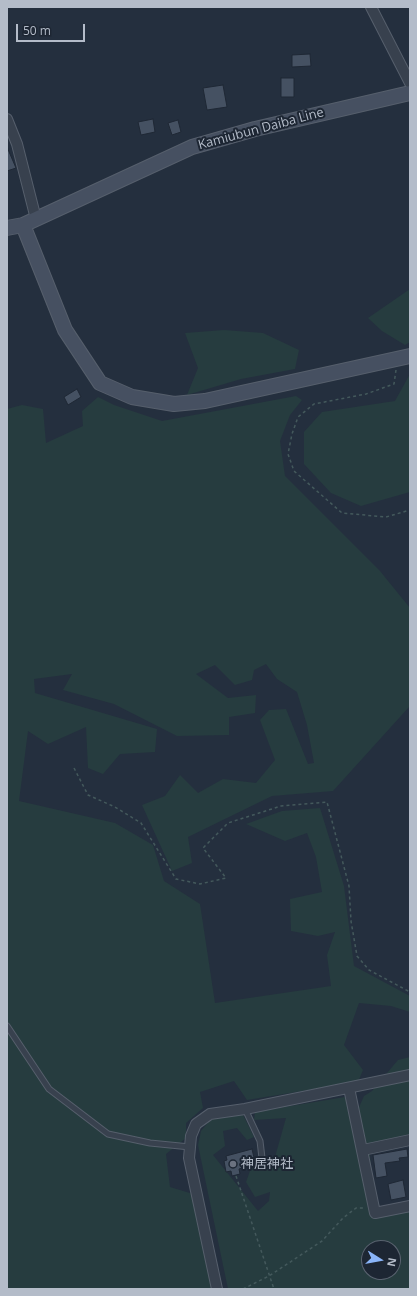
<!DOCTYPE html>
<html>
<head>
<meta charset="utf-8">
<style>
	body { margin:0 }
	#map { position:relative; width:417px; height:1296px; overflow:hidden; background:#242f3e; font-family:"Open Sans",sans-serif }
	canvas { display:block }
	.frame { position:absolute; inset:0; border:8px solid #b4bcc9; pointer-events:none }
	.north { position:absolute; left:361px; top:1240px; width:40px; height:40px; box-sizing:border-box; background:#1d2633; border:1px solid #59626f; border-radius:50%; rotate:101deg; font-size:11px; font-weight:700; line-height:16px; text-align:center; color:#b4bcc9 }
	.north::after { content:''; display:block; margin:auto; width:14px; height:18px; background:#8ab4f8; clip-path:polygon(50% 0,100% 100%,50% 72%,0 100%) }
	.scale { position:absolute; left:16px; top:24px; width:69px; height:18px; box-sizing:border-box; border:2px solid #b4bcc9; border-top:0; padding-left:5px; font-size:12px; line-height:14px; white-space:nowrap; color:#b4bcc9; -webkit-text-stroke:3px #1d2633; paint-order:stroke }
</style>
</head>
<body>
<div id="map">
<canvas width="417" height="1296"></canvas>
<div class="frame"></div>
<div class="north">N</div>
<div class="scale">50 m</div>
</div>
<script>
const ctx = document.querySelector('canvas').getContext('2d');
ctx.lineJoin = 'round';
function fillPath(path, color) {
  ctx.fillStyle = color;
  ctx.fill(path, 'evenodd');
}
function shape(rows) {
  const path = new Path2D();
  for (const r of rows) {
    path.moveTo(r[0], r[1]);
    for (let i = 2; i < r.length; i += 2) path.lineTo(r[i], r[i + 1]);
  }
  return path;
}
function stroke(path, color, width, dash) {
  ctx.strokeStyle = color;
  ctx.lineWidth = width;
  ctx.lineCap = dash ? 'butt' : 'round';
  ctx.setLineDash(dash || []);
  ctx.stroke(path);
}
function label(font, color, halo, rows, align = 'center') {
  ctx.font = font + ' "Open Sans","Noto Sans JP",sans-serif';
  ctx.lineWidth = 4;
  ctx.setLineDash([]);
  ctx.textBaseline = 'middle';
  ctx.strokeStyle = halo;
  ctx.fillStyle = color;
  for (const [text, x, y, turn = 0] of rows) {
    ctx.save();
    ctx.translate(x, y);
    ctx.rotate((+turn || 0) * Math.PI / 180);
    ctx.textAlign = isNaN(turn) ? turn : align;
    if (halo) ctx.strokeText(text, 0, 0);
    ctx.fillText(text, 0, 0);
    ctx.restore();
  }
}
fillPath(shape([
	[410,289,410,342,405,345,382,331,368,318],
	[224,330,263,333,299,350,295,369,241,379,187,395,198,368,185,333],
	[410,374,410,492,361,506,331,493,304,464,304,432,322,412,395,401],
	[296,396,302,400,290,415,280,441,285,476,380,571,410,608,409,707,333,791,272,796,188,837,192,863,172,871,142,805,165,796,180,775,198,793,223,779,256,783,275,760,260,720,269,710,286,709,308,764,314,763,307,725,297,692,277,679,266,664,254,670,252,680,235,685,215,665,196,674,228,698,256,695,255,713,229,717,229,735,177,736,114,704,63,690,72,674,34,679,35,693,157,729,155,752,120,754,103,774,88,768,86,727,48,744,28,731,19,801,115,823,153,845,164,881,200,904,215,1003,331,986,327,955,335,932,318,936,291,931,290,899,322,892,316,857,307,833,285,841,246,824,282,811,320,808,344,886,354,966,410,996,410,1012,391,1006,359,1003,344,1045,363,1070,358,1082,247,1100,234,1081,200,1092,203,1108,186,1123,186,1138,166,1154,170,1187,193,1194,213,1289,7,1289,7,409,22,405,43,409,46,443,83,426,82,411,98,397,114,405,162,421],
	[410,1057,410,1134,369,1144,372,1178,372,1216,410,1209,410,1289,228,1289,198,1145,201,1131,211,1119,243,1115,254,1137,247,1140,237,1128,223,1131,225,1146,213,1155,258,1211,269,1201,270,1192,255,1197,246,1182,251,1168,273,1164,286,1118,254,1120,255,1112,345,1097,352,1123,364,1096,372,1091,398,1060],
	[369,1248,393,1248,393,1272,369,1272]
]), '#263c3f');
const building = shape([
	[310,54,311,66,292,67,292,55,310,54],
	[281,78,294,78,294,97,281,97,281,78],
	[223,85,227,107,207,110,203,88,223,85],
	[153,119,155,132,141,135,138,122,153,119],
	[178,120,181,132,172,135,168,123,178,120],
	[7,147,16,168,7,171,7,147],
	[77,389,81,397,68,405,64,397,77,389],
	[252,1149,255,1162,241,1166,242,1168,239,1169,240,1174,232,1176,231,1171,226,1172,224,1161,227,1160,226,1156,252,1149],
	[407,1149,408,1157,399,1158,400,1161,385,1163,387,1176,376,1178,373,1155,407,1149],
	[403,1180,406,1197,391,1200,388,1184,403,1180]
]);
fillPath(building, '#455162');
stroke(building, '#1f2835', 1);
const lane = shape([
	[7,1026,49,1089,108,1134,150,1143,190,1147],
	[245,1109,260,1141,262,1158]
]);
const street = shape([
	[371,7,410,83],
	[7,119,17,144,36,219],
	[349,1088,375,1213,410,1206],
	[363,1150,410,1140],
	[217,1289,189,1158,191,1136,196,1124,210,1114,245,1109,410,1075]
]);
const secondary = shape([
	[23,225,65,330,100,383,132,397,174,404,205,401,410,356],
	[7,228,23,225,192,147,255,129,410,93]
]);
stroke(lane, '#565f6c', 7);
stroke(street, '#565f6c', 12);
stroke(secondary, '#565f6c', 16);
stroke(shape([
	[396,370,394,384,366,394,314,404,298,417,292,434,288,454,294,471,342,513,386,517,410,510],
	[74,768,88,795,115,807,141,823,176,879,200,884,226,878,203,848,228,823,281,806,327,802,349,886,351,921,357,956,369,970,410,992],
	[236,1176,274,1289],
	[243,1289,269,1276,322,1241,343,1218,356,1208,365,1208]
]), '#44595c', 1.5, [3, 3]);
stroke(lane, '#38414e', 5);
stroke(street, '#38414e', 10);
stroke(secondary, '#465061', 14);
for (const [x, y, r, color] of [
	[233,1164,4,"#6b7280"]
]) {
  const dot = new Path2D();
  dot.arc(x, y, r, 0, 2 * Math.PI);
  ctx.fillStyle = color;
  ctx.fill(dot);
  stroke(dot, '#1d2633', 1.5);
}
label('13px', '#b4bcc9', '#1d2633', [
	["Kamiubun Daiba Line",261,129,-15]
]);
label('13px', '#b4bcc9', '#1d2633', [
	["神居神社",241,1164]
], 'left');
</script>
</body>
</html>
